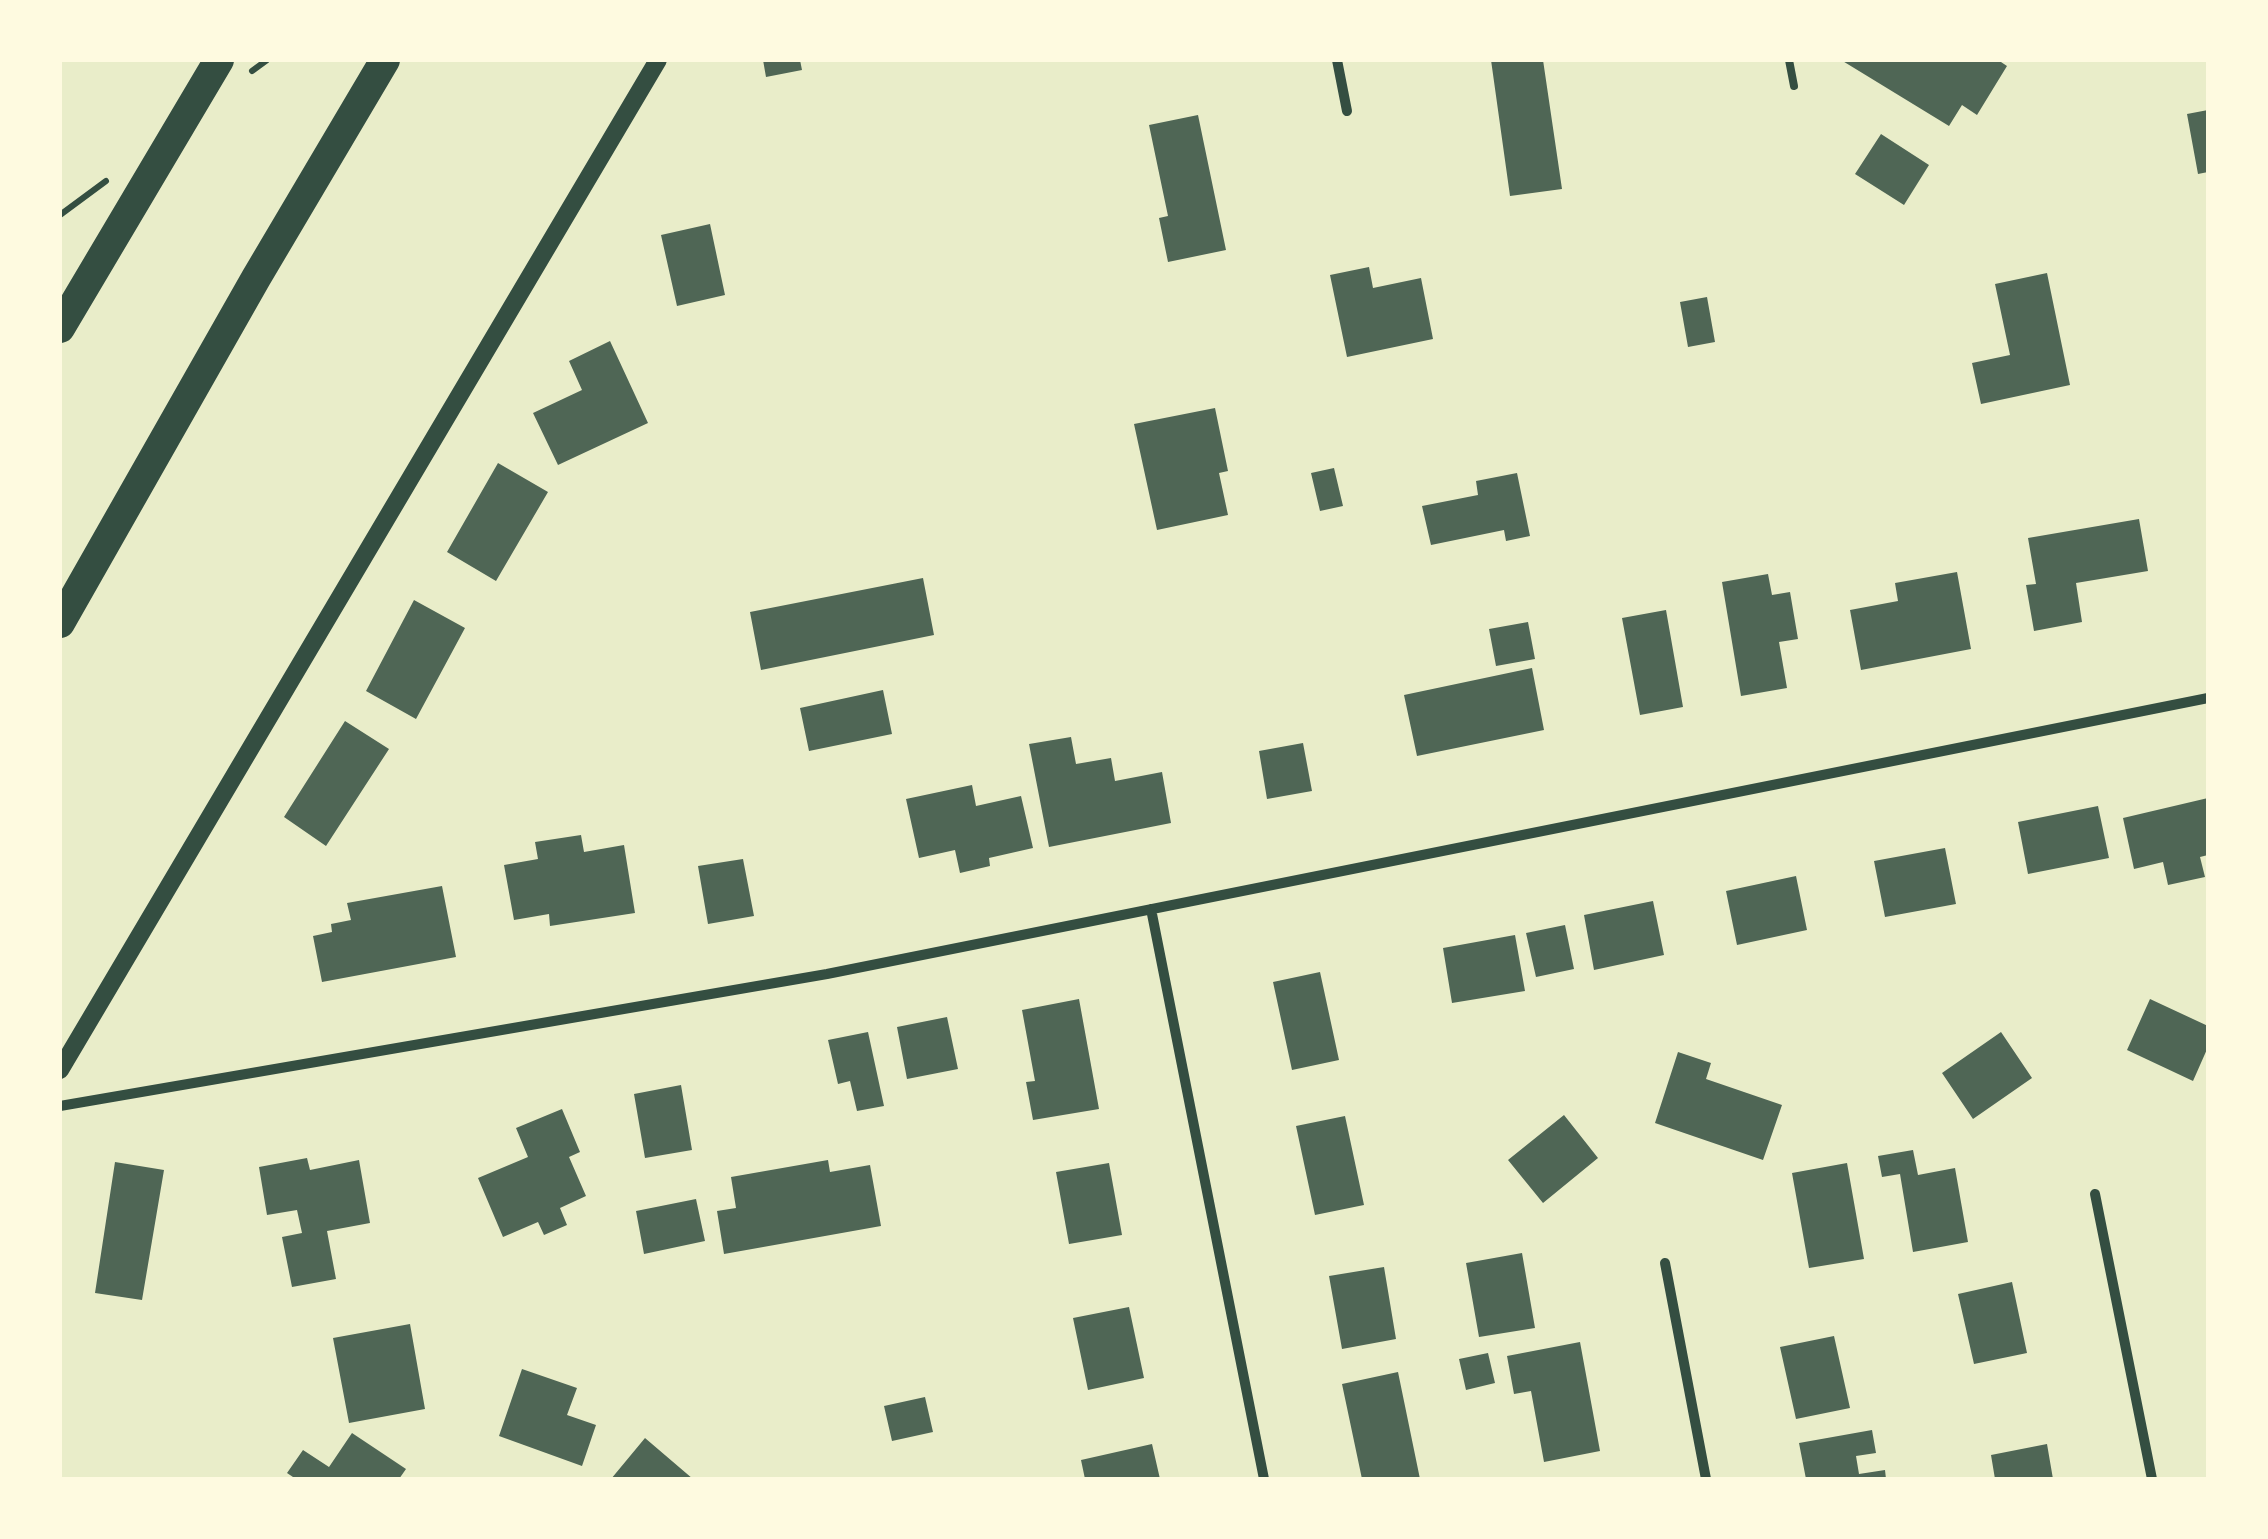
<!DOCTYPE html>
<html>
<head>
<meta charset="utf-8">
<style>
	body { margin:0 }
	#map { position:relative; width:2268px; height:1539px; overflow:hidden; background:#e9edc9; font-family:Cabin,sans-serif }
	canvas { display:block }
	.frame { position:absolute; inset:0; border:62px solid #fefae0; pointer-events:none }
</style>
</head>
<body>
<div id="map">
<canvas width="2268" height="1539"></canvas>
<div class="frame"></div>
</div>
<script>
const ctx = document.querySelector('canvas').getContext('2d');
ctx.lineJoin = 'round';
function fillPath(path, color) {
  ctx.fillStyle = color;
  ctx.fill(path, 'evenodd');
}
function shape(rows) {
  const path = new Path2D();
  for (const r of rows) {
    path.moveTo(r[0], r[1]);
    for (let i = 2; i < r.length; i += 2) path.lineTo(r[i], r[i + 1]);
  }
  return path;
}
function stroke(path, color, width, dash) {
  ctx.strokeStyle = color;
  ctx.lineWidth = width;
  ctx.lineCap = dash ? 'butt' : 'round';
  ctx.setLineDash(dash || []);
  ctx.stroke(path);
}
fillPath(shape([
	[763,60,800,60,802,70,766,77],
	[1491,60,1543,60,1562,189,1510,196],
	[1841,60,1998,60,2007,66,1977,115,1962,105,1949,126],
	[2208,110,2208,172,2198,174,2187,114],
	[1198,115,1226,250,1168,262,1159,218,1168,216,1149,125],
	[1881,134,1929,165,1904,205,1855,174],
	[710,224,725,295,677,306,661,235],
	[1369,267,1373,288,1421,278,1433,339,1347,357,1330,275],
	[2047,273,2070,385,1981,404,1972,363,2010,355,1995,284],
	[1707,297,1715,342,1688,347,1680,302],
	[610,341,648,423,558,465,533,413,582,390,569,361],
	[1215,408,1228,471,1219,473,1228,515,1157,530,1134,424],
	[498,463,548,492,496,581,447,552],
	[1334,468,1343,506,1320,511,1311,473],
	[1517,473,1530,536,1506,541,1504,530,1431,545,1422,506,1478,495,1476,481],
	[2139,519,2148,571,2076,583,2082,622,2034,631,2026,585,2036,584,2028,538],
	[1957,572,1971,649,1861,670,1850,610,1898,601,1895,583],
	[1768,574,1772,595,1790,592,1798,639,1779,642,1787,688,1741,696,1722,582],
	[923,578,934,635,761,670,750,612],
	[414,600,465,628,416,719,366,691],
	[1666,610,1683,707,1640,715,1622,618],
	[1528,622,1535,659,1496,666,1489,629],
	[1532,668,1544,730,1417,756,1404,695],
	[883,690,892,734,809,751,800,708],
	[345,721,389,749,326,846,284,817],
	[1071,737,1076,764,1111,758,1115,781,1162,772,1171,823,1049,847,1029,744],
	[1303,743,1312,791,1267,799,1259,751],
	[972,785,976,806,1021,796,1033,848,989,858,990,866,960,873,955,850,919,858,906,799],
	[2208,798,2208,855,2200,857,2205,877,2168,885,2163,862,2134,869,2123,818],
	[2098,806,2109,858,2028,874,2018,822],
	[581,835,584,852,624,845,635,913,550,926,549,914,514,920,504,865,538,859,535,842],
	[1945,848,1956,904,1885,917,1874,861],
	[743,859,754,916,708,924,698,866],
	[1796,876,1807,930,1737,945,1726,891],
	[442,886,456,957,322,982,313,936,332,932,331,924,351,920,347,903],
	[1653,901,1664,955,1594,970,1584,915],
	[1565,925,1574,969,1536,977,1526,933],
	[1515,935,1525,991,1452,1003,1443,948],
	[1320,972,1339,1060,1292,1070,1273,982],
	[1079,999,1099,1109,1033,1120,1026,1082,1035,1081,1022,1010],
	[2150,999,2208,1026,2208,1047,2193,1081,2127,1050],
	[947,1017,958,1069,907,1079,897,1027],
	[868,1032,884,1106,857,1111,850,1081,838,1084,828,1040],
	[2001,1032,2032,1078,1973,1119,1942,1073],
	[1678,1052,1711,1063,1706,1079,1782,1105,1763,1160,1655,1123],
	[681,1085,692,1150,645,1158,634,1094],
	[562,1109,580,1152,569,1157,586,1196,560,1208,567,1225,544,1235,538,1222,503,1237,478,1178,528,1157,516,1128],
	[1564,1115,1598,1158,1543,1203,1508,1160],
	[1345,1116,1364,1205,1315,1215,1296,1126],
	[1913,1150,1918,1175,1955,1168,1968,1242,1913,1252,1900,1174,1882,1177,1878,1156],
	[307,1158,310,1170,359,1160,370,1223,327,1231,336,1279,292,1287,282,1237,302,1233,297,1210,267,1215,259,1167],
	[828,1160,830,1172,870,1165,881,1226,724,1254,717,1211,736,1208,731,1177],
	[115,1162,164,1170,142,1300,95,1293],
	[1109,1163,1122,1235,1069,1244,1056,1172],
	[1847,1163,1864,1259,1809,1268,1792,1173],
	[696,1199,705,1241,644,1254,636,1211],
	[1522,1253,1535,1328,1479,1337,1466,1263],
	[1384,1267,1396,1339,1342,1349,1329,1276],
	[2012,1282,2027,1353,1974,1364,1958,1294],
	[1129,1307,1144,1378,1088,1390,1073,1318],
	[410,1324,425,1409,349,1423,333,1338],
	[1834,1336,1850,1408,1796,1419,1780,1347],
	[1580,1342,1600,1451,1544,1462,1531,1391,1514,1394,1507,1356],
	[1488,1353,1495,1383,1466,1390,1459,1359],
	[522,1369,577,1388,567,1415,596,1425,582,1466,499,1436],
	[1398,1372,1420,1479,1362,1479,1342,1384],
	[925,1397,933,1432,892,1441,884,1406],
	[1872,1430,1876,1453,1856,1456,1859,1474,1885,1470,1886,1479,1806,1479,1799,1443],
	[352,1433,406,1469,399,1479,296,1479,287,1473,303,1450,329,1467],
	[645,1438,693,1479,611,1479],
	[1152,1444,1160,1479,1085,1479,1081,1460],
	[2047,1444,2053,1479,1995,1479,1991,1455]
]), '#4f6655');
stroke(shape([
	[252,71,267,60],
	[60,215,106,181]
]), '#344e41', 6);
stroke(shape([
	[1789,60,1794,86]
]), '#344e41', 8);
stroke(shape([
	[1337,60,1347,111],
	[1151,909,1264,1479],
	[60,1106,827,974,2208,698],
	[2095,1194,2152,1479],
	[1665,1263,1706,1479]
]), '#344e41', 10);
stroke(shape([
	[60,1070,658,60]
]), '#344e41', 18);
stroke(shape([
	[60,328,219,60],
	[60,623,256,278,385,60]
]), '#344e41', 30);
</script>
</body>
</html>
